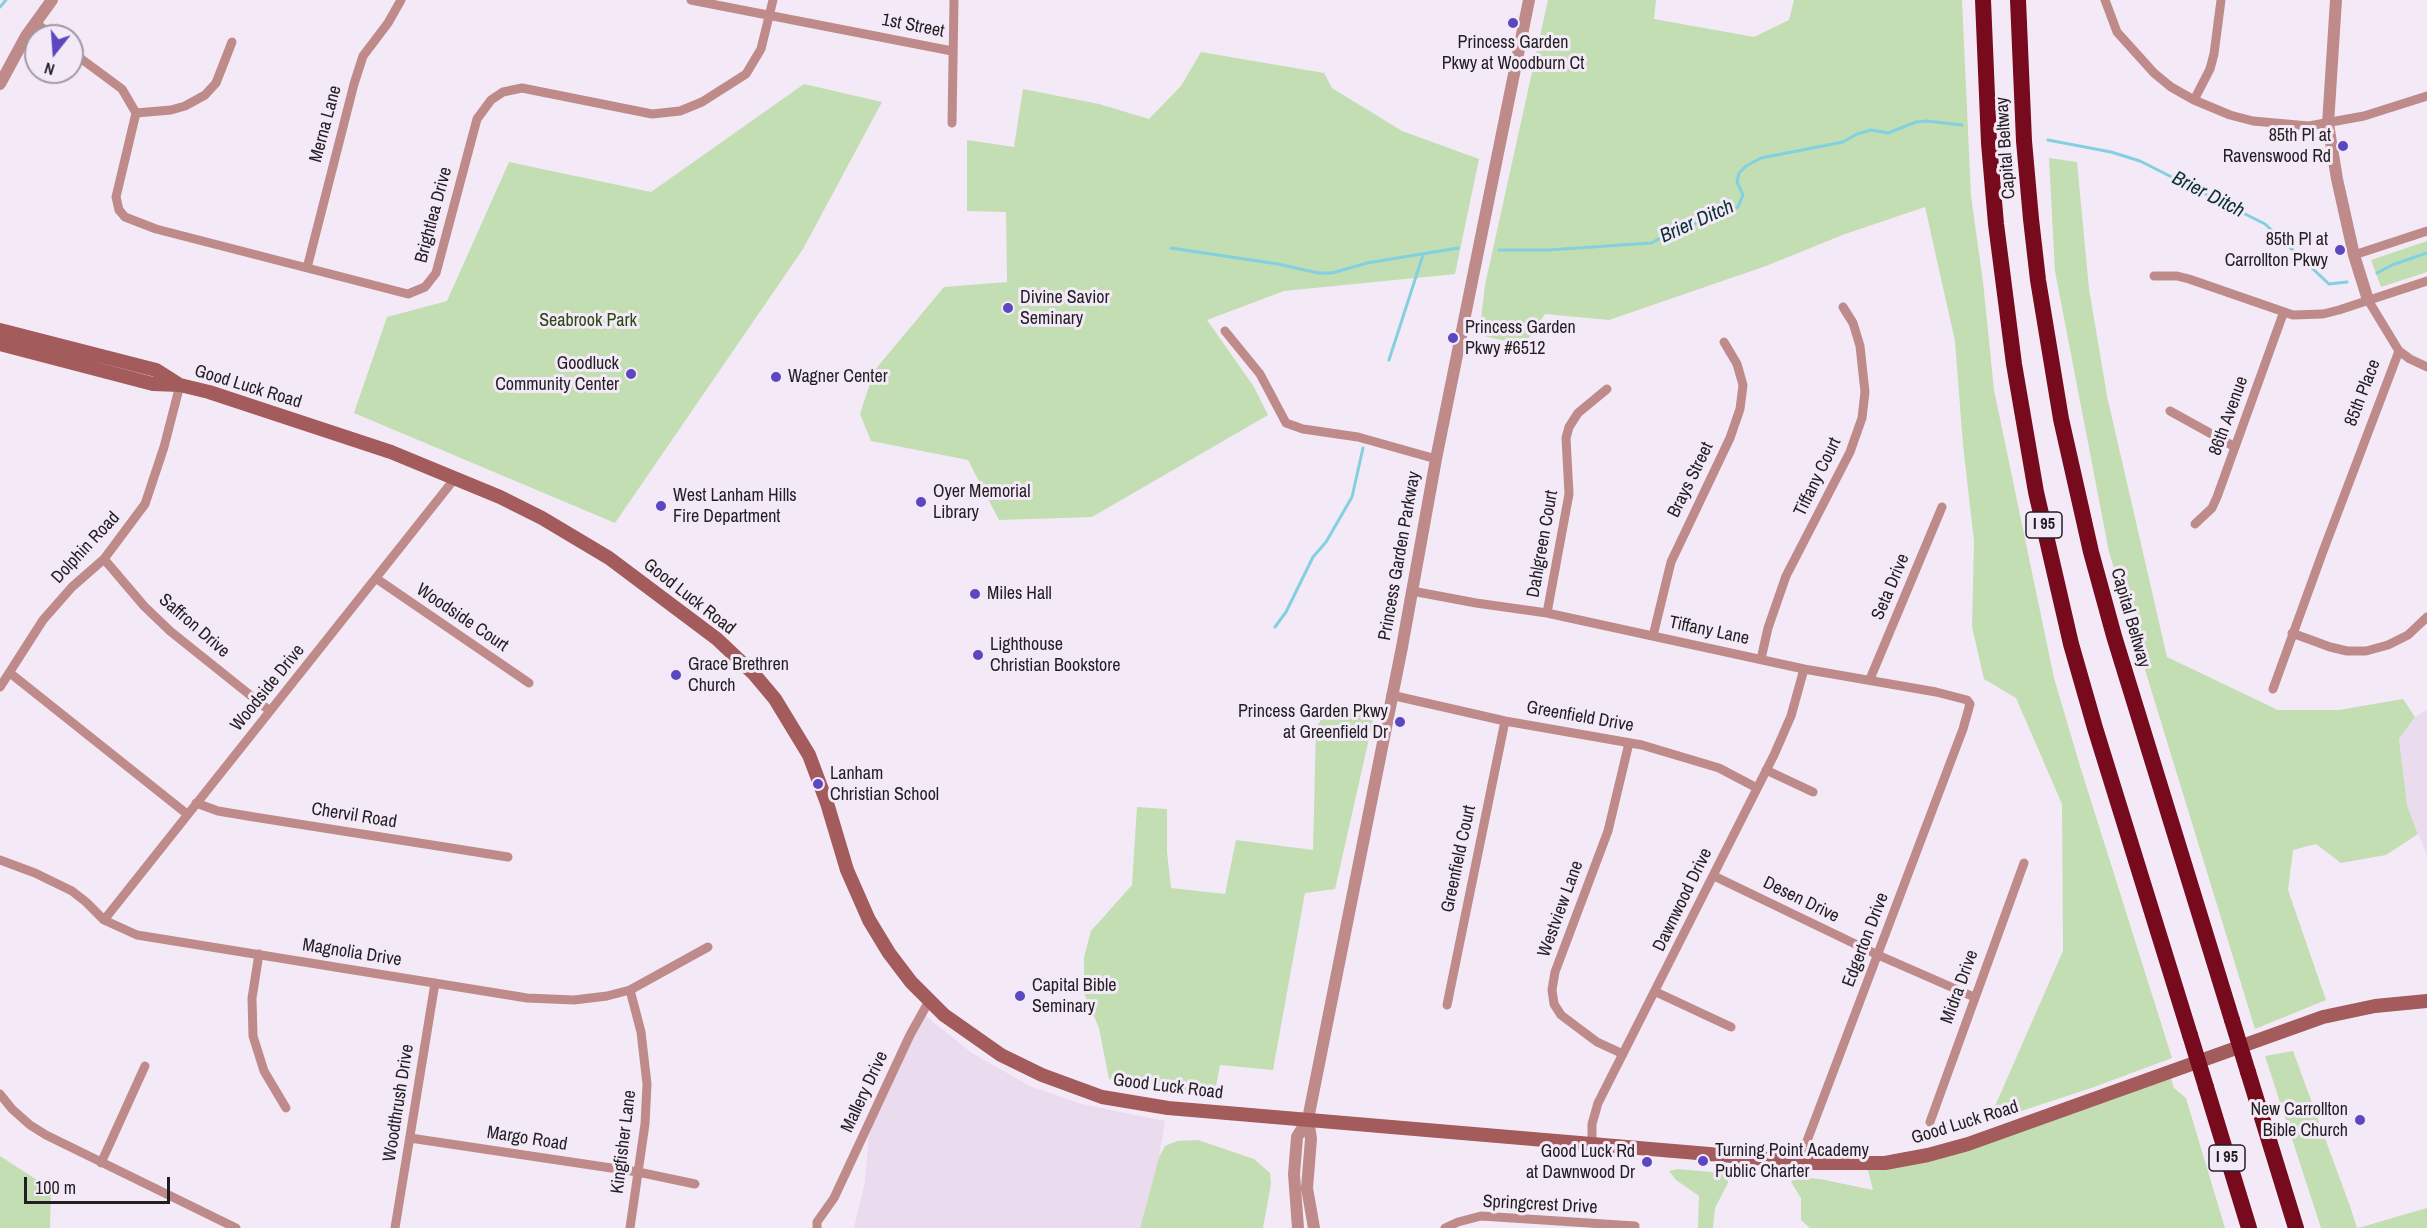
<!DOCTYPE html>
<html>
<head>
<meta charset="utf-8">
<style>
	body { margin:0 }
	#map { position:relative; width:2427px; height:1228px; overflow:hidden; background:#f4eaf7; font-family:"Archivo Narrow",sans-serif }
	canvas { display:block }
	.north { position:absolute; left:24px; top:24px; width:60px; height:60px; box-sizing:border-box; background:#f4eaf7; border:2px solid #a099a2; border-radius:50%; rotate:197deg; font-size:16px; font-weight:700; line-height:24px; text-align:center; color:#221f23 }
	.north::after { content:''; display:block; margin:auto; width:21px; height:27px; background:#5b48c1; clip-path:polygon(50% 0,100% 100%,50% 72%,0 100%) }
	.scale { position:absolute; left:24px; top:1177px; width:146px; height:27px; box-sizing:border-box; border:3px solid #221f23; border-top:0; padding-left:8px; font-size:18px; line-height:21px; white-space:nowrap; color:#221f23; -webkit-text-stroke:4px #f4eaf7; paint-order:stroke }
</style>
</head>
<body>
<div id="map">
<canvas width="2427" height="1228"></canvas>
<div class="north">N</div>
<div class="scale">100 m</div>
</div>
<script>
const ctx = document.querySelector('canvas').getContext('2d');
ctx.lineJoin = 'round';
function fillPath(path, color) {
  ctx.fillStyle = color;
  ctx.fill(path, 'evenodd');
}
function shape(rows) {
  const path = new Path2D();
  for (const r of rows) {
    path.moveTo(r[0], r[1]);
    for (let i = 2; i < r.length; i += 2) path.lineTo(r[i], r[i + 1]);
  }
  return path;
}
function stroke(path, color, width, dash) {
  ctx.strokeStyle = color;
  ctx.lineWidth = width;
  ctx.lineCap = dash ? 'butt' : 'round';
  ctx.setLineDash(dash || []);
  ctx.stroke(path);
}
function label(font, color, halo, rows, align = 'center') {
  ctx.font = font + ' "Archivo Narrow",sans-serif';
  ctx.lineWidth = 6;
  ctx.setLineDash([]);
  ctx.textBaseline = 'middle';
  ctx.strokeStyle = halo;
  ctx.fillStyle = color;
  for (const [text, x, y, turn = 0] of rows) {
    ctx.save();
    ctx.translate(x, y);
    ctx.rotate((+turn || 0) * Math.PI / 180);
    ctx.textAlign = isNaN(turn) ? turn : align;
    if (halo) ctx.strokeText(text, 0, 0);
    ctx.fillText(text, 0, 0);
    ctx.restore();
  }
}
fillPath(shape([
	[2427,709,2427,856,2407,805,2399,739,2415,717],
	[922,1013,972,1053,1030,1086,1081,1104,1165,1121,1159,1157,1140,1228,854,1228,865,1181,870,1121]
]), '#eadbef');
fillPath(shape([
	[1548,0,1656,0,1654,19,1754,37,1789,20,1794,0,1962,0,1971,196,1983,282,1994,390,2054,678,2080,766,2172,1058,2094,1087,1988,1122,2063,951,2062,804,2016,698,1984,679,1972,627,1974,541,1963,445,1955,341,1925,207,1845,234,1766,266,1609,320,1545,314,1524,345,1479,335,1485,285],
	[1201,52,1324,73,1332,88,1402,131,1479,159,1455,274,1284,291,1207,320,1254,387,1268,415,1092,517,999,520,968,460,871,441,860,414,874,371,944,287,1007,282,1006,212,967,211,967,140,1014,147,1023,89,1099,104,1149,119,1181,86],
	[804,84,882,102,803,249,615,523,354,413,387,317,447,301,509,162,651,192],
	[2049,158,2077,162,2089,289,2107,396,2167,657,2278,710,2339,710,2403,699,2415,717,2399,739,2407,805,2418,834,2386,855,2341,863,2316,844,2293,850,2288,890,2326,1000,2255,1029,2109,552,2055,271],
	[2427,241,2427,272,2381,287,2371,260],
	[1351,709,1373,721,1335,889,1305,893,1273,1070,1220,1065,1214,1097,1109,1079,1099,1028,1084,993,1084,957,1091,931,1132,885,1137,807,1167,809,1167,852,1171,888,1225,894,1236,840,1313,850,1316,727,1328,710],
	[2293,1051,2351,1209,2357,1228,2321,1228,2265,1056],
	[2169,1072,2174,1088,2186,1098,2225,1228,1810,1228,1801,1220,1801,1198,1791,1182,1797,1177,1820,1179,1873,1190,1866,1163,1928,1155],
	[1198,1140,1254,1159,1270,1173,1271,1184,1263,1228,1140,1228,1159,1157,1165,1146,1177,1141],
	[0,1156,51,1189,50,1228,0,1228],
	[1677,1169,1723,1173,1727,1176,1728,1183,1715,1208,1713,1228,1698,1228,1699,1196,1676,1180,1669,1171],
	[2427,1208,2427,1228,2358,1228]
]), '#c2deb2');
stroke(shape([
	[0,7,6,0],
	[2048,140,2111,152,2140,161,2265,224,2329,284,2347,282],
	[1171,248,1278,264,1318,273,1332,273,1367,263,1458,248],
	[1499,250,1548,250,1651,243,1686,225,1702,222,1713,210,1721,208,1730,210,1738,207,1743,195,1737,182,1739,173,1746,166,1761,158,1843,142,1857,134,1871,130,1888,133,1916,122,1927,121,1962,125],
	[2377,273,2392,265,2427,253],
	[1389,360,1423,255],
	[1275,627,1286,612,1313,557,1326,542,1352,497,1363,448]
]), '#83d0e1', 3);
stroke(shape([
	[691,0,952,51],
	[2105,0,2117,32,2154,73,2171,87,2194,100,2230,115,2253,121,2309,126,2364,116,2427,96],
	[35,22,52,36],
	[72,52,122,89,136,113,116,197,119,210,125,217,156,229,408,294,425,287,436,273,477,119,491,100,503,92,522,88,652,114,680,111,702,102,746,74,761,49,773,0],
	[2194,100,2210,69,2214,54,2221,0],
	[136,113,171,110,185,106,205,95,216,83,232,42],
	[952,123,954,0],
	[2354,255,2427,231],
	[307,268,354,84,363,56,388,23,401,0],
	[2154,276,2177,276,2189,279,2293,315,2323,314,2339,310,2427,281],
	[2368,300,2399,351,2410,359,2427,367],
	[1225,331,1260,374,1286,423,1303,429,1358,437,1436,459],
	[2170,411,2235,447],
	[2195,524,2212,508,2217,497,2283,314],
	[104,559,144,606,170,631,270,711],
	[377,579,529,683],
	[1412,591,1476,603,1547,613,1804,669,1936,692,1967,700,1970,704,1963,729,1799,1162],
	[1547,613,1569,494,1566,438,1569,427,1578,413,1607,389],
	[2292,633,2330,647,2347,651,2366,651,2388,645,2408,635,2427,617],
	[1653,636,1671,562,1730,438,1740,409,1743,385,1737,364,1724,342],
	[1761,659,1768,628,1786,576,1850,452,1862,418,1865,392,1860,346,1853,323,1843,307],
	[10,673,187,814],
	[1870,679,1942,507],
	[0,687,43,620,72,587,104,559,145,504,164,447,180,385],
	[2273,689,2322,554,2399,351],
	[1391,695,1505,721,1642,745,1719,768,1757,788],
	[1766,770,1813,792],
	[196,803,218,811,254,817,508,857],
	[0,860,35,873,72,891,86,902,104,920,137,935,527,998,574,1000,607,996,630,990,708,947],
	[1714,876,1878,955,1974,997],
	[104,920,456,477],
	[259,954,252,998,253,1036,264,1071,286,1108],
	[630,990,641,1032,647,1084,645,1124,630,1228],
	[1656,992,1731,1027],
	[1447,1005,1505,721],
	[1623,1054,1597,1042,1561,1015,1554,1004,1552,990,1555,972,1608,831,1629,743],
	[0,1094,12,1109,30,1125,46,1135,236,1228],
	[1930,1122,2024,863],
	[410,1138,638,1172,695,1184],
	[1592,1143,1592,1124,1598,1103,1774,755,1791,716,1804,669],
	[101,1163,145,1066],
	[395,1228,435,983],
	[817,1228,817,1222,834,1198,910,1035,929,1001],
	[1445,1228,1458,1222,1481,1216,1635,1226]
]), '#bf8b8a', 9);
stroke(shape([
	[2336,0,2328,124,2337,179,2354,255,2368,300],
	[0,84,26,36,52,0],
	[1298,1228,1294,1174,1297,1137,1308,1119],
	[1314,1228,1307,1188,1311,1139,1308,1119,1402,647,1436,459,1529,0]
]), '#bf8b8a', 12);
stroke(shape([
	[0,330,156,370,178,384],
	[0,344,153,384,180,385,209,392,391,452,500,497,542,518,609,558,717,639,754,674,775,699,809,755,827,803,847,870,869,920,889,953,911,982,944,1015,1001,1055,1042,1075,1102,1097,1168,1108,1815,1163,1885,1163,1928,1155,1968,1144,2323,1017,2375,1006,2427,1001]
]), '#a35b5b', 14);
stroke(shape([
	[1983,0,1989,143,1996,224,2014,364,2036,492,2071,644,2095,728,2190,1035],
	[2018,0,2024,141,2031,219,2038,280,2061,419,2091,552,2114,636,2232,1020],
	[2248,1072,2296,1228],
	[2206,1087,2249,1228]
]), '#780a1e', 16);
stroke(shape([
	[2232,1020,2248,1072],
	[2190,1035,2206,1087]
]), '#780a1e', 16);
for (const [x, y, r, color] of [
	[1513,23,6,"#5b48c1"],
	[2343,146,6,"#5b48c1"],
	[2340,250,6,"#5b48c1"],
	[1008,308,6,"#5b48c1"],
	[1453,338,6,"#5b48c1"],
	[631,374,6,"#5b48c1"],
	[776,377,6,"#5b48c1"],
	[921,502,6,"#5b48c1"],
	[661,506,6,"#5b48c1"],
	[975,594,6,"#5b48c1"],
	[978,655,6,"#5b48c1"],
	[676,675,6,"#5b48c1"],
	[1400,722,6,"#5b48c1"],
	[818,784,6,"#5b48c1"],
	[1020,996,6,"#5b48c1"],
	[2360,1120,6,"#5b48c1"],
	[1703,1161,6,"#5b48c1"],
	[1647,1162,6,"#5b48c1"]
]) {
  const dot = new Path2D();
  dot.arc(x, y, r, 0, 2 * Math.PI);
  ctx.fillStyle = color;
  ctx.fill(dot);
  stroke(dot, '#f4eaf7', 2);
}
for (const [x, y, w] of [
	[2044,525,36],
	[2227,1158,36]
]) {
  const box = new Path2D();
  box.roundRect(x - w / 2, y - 13, w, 26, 4.5);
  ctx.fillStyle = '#f4eaf7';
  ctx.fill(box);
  stroke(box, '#221f23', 1.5);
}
label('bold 16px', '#221f23', null, [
	["I 95",2044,525],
	["I 95",2227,1158]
]);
label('18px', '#221f23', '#f4eaf7', [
	["1st Street",913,26,11],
	["Merna Lane",326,124,-75],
	["Capital Beltway",2006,148,-94],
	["Brightlea Drive",434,215,-75],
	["Good Luck Road",248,387,17],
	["85th Place",2363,393,-69],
	["86th Avenue",2229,416,-70],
	["Tiffany Court",1818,477,-64],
	["Brays Street",1691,480,-64],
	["Dahlgreen Court",1543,544,-80],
	["Dolphin Road",86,548,-47],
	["Princess Garden Parkway",1400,556,-80],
	["Seta Drive",1891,587,-67],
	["Good Luck Road",689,597,38],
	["Woodside Court",462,618,34],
	["Capital Beltway",2130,618,74],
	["Saffron Drive",194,626,41],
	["Tiffany Lane",1709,631,12],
	["Woodside Drive",268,688,-51],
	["Greenfield Drive",1580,717,10],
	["Chervil Road",354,816,9],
	["Greenfield Court",1459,859,-78],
	["Dawnwood Drive",1683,900,-64],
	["Desen Drive",1801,900,26],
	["Westview Lane",1561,909,-70],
	["Edgerton Drive",1866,940,-69],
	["Magnolia Drive",352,953,9],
	["Midra Drive",1960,987,-70],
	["Good Luck Road",1168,1087,7],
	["Mallery Drive",865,1092,-65],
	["Woodthrush Drive",399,1103,-81],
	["Good Luck Road",1965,1123,-17],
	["Margo Road",527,1139,9],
	["Kingfisher Lane",624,1142,-83],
	["Springcrest Drive",1540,1205,3]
]);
label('18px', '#221f23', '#f4eaf7', [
	["Princess Garden",1513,43,"center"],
	["Pkwy at Woodburn Ct",1513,64,"center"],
	["85th Pl at",2331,136,"right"],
	["Ravenswood Rd",2331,157,"right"],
	["85th Pl at",2328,240,"right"],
	["Carrollton Pkwy",2328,261,"right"],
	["Divine Savior",1020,298],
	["Seminary",1020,319],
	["Princess Garden",1465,328],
	["Pkwy #6512",1465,349],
	["Goodluck",619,364,"right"],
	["Community Center",619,385,"right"],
	["Wagner Center",788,377],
	["Oyer Memorial",933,492],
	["Library",933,513],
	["West Lanham Hills",673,496],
	["Fire Department",673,517],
	["Miles Hall",987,594],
	["Lighthouse",990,645],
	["Christian Bookstore",990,666],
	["Grace Brethren",688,665],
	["Church",688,686],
	["Princess Garden Pkwy",1388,712,"right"],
	["at Greenfield Dr",1388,733,"right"],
	["Lanham",830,774],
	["Christian School",830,795],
	["Capital Bible",1032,986],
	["Seminary",1032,1007],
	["New Carrollton",2348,1110,"right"],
	["Bible Church",2348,1131,"right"],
	["Turning Point Academy",1715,1151],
	["Public Charter",1715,1172],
	["Good Luck Rd",1635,1152,"right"],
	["at Dawnwood Dr",1635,1173,"right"]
], 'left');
label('18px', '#294712', '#f4eaf7', [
	["Seabrook Park",588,321]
]);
label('italic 20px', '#093037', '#f4eaf7', [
	["Brier Ditch",2208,195,27],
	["Brier Ditch",1697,222,-24]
]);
</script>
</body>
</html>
